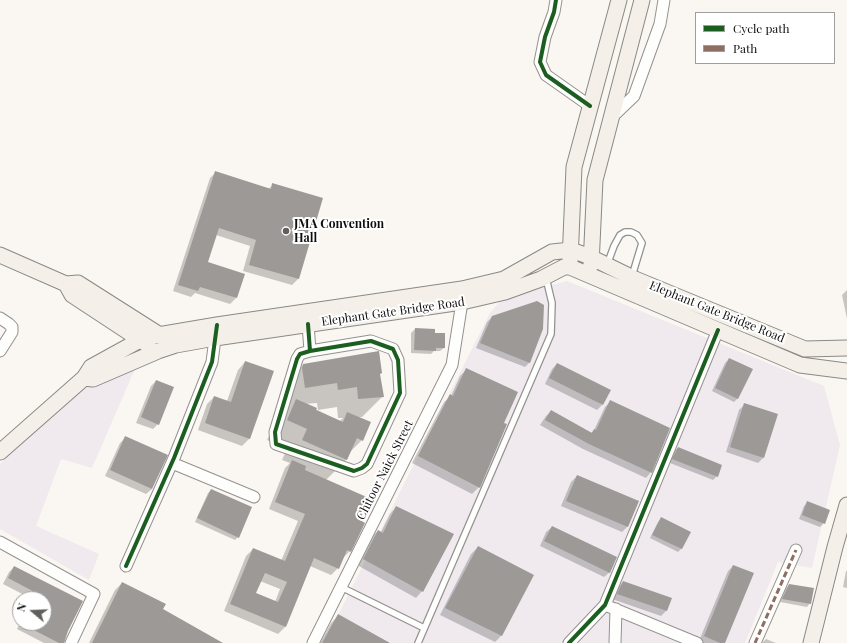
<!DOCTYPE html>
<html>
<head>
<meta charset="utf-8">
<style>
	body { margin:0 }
	#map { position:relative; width:847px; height:643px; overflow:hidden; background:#faf6f1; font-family:"Playfair Display",serif }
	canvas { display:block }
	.legend { position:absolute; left:695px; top:12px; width:140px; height:52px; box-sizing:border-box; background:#fff; border:1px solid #9e9e9e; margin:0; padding:5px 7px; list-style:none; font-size:12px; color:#0d0d0d }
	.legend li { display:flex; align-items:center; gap:8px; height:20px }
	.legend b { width:20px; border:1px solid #9e9e9e }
	.north { position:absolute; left:12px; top:591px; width:40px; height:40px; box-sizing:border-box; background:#fff; border:1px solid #9e9e9e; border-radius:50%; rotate:289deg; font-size:11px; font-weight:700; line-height:16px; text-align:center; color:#0d0d0d }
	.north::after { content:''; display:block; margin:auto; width:14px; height:18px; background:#605f5d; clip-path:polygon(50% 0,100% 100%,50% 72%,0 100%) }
</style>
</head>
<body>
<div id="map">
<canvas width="847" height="643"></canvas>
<ul class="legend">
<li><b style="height:5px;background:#1b5e20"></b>Cycle path</li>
<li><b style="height:5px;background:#8d6e63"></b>Path</li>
</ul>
<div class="north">N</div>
</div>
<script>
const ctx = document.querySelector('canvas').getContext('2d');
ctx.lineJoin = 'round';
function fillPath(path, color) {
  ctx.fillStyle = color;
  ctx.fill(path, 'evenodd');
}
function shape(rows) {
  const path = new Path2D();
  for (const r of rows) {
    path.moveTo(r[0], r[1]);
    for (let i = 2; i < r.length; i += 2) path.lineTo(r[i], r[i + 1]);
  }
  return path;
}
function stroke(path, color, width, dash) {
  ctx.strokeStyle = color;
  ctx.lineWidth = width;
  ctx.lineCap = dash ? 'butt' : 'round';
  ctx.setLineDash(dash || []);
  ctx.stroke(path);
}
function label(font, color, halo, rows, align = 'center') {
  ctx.font = font + ' "Playfair Display",serif';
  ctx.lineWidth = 4;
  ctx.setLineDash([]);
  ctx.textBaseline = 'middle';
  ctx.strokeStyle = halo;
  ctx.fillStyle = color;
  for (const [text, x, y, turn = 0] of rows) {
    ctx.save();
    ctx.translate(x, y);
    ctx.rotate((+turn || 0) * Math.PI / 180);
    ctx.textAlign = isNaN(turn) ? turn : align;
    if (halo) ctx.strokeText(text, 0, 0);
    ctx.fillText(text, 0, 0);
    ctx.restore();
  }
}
fillPath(shape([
	[567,281,824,386,840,445,812,568,778,562,745,643,324,643,490,313,503,298],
	[138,362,92,468,61,459,36,526,99,554,89,580,0,529,0,464,28,434,100,376]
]), '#f0eaee');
fillPath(shape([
	[216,172,268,189,273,185,321,199,298,279,292,285,243,271,250,246,216,235,207,263,236,298,230,304,195,293,191,297,173,291,210,178],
	[847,290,847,319,842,295],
	[492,317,530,362,525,367,476,348,487,322],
	[415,329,434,330,434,334,444,348,440,351,434,351,431,354,411,353,411,333],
	[729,359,738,398,734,402,712,391,725,363],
	[245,362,250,438,242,446,198,430,207,404,214,397,227,401,238,370],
	[557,364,602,405,597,410,545,384,552,369],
	[303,365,381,373,379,375,383,396,362,417,356,417,362,440,350,452,347,459,326,480,359,520,350,551,342,559,338,568,331,575,310,566,285,627,278,634,224,611,246,556,253,549,281,561,298,521,269,509,285,468,290,463,282,460,287,449,267,440,276,421,289,407,285,408,282,388,283,386],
	[317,403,318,410,337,407,338,418,343,418,340,421,305,404],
	[260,581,280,589,275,602,255,593],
	[467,369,502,423,479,487,472,494,412,463,444,402,451,396,460,376],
	[156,381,158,424,153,429,136,423,151,386],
	[610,402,669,429,651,472,646,478,583,449,540,425,546,416,551,411,591,433,594,430,605,407],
	[745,404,763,458,758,463,726,452,739,410],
	[125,438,152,489,146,494,105,476,120,443],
	[678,448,717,476,713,480,670,463,674,451],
	[577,476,637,502,627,527,622,532,561,506,571,482],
	[211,490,238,537,235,540,195,522,208,493],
	[808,502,824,523,820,527,799,519,804,506],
	[396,507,422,591,416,598,357,565,371,537,378,531,381,532,390,514],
	[661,519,682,548,678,552,650,538,658,522],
	[552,527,610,572,604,577,540,546,546,532],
	[478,547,532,575,501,636,495,642,440,615,471,554],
	[733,566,724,643,703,643,699,641,728,571],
	[14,567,82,602,67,630,64,643,44,643,17,629,20,623,44,623,44,599,32,599,3,584,9,572],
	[846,571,847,571,847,588,843,587],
	[623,582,670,598,666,611,661,616,612,599,618,587],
	[122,583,162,609,221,643,89,643,115,590],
	[789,585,810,603,807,607,780,602,786,588],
	[338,616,388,643,320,643,331,623],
	[766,639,776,643,762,643]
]), '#0003');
fillPath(shape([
	[215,171,271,189,272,183,323,198,299,279,249,265,256,240,219,228,208,262,245,274,237,298,200,287,198,291,178,285],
	[537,301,544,305,543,329,530,363,480,343,492,316],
	[415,328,435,329,435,333,445,333,445,348,436,348,436,351,414,350],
	[379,351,382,373,380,374,384,397,358,399,357,387,338,390,337,383,305,388,302,368,303,364],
	[729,358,753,369,738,399,715,388],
	[245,361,274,371,250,439,205,423,214,396,231,402],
	[557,363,611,390,603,405,549,378],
	[466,368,518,392,504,423,507,424,480,488,418,456,450,394,453,396],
	[156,380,174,387,159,425,141,417],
	[296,399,317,408,316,410,343,422,347,412,371,422,363,441,357,438,347,460,302,440,307,429,287,420],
	[610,400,670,428,652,473,589,444,545,420,551,410,592,433,594,429,596,430],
	[744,403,778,414,764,458,730,447],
	[125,436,168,455,152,489,110,470],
	[678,447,722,465,718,477,672,459],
	[292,460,306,466,305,470,369,498,360,520,365,523,351,552,347,550,339,569,314,558,286,627,230,604,253,548,285,561,305,514,275,502],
	[265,573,287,582,278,602,256,593],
	[577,475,639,501,628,527,566,501],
	[211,489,252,507,239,538,197,518],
	[807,501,830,510,825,524,802,515],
	[396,506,454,534,423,592,363,559,378,530,383,533],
	[661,517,691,532,682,549,652,535],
	[552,526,617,557,610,573,544,541],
	[478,546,534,575,502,636,445,608],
	[733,565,754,573,725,643,720,643,704,636],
	[14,566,83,601,68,631,64,643,59,643,20,623,44,623,44,597,8,578],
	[623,581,672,598,667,611,617,594],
	[122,582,166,604,163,609,223,643,92,643],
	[789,584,814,588,811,604,782,599],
	[338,614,390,643,322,643]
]), '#9d9997');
const lane = shape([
	[607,265,614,246,620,235,625,232,631,232,637,235,642,243,632,276],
	[341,587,424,628],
	[418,643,551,334,552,303,546,278]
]);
const street = shape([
	[556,0,554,12,545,37,540,62,546,75,590,106],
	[612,117,634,96,660,24,664,0],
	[0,318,9,324,12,327,12,332,0,351],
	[308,324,310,351,371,341,393,349,398,360,400,393,367,464,362,468,354,471,276,444,275,432,297,359,300,354,310,351],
	[172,463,254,497],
	[0,542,94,594,71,643],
	[126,566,174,458,212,362,216,331],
	[605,605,697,643],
	[313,643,452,365,462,302],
	[569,643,605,605,718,330],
	[615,643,616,609],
	[755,643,796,550]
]);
const secondary = shape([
	[0,255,66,284,78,283,163,337],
	[570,261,574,167,619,0],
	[591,265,595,180,642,0],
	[66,284,72,295,148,345],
	[84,378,93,379,158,351,176,345,215,338,462,302,505,292,541,279,564,267,570,267,800,365,847,371],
	[0,452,84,378,91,367,140,340,158,335,217,325,462,289,504,279,552,252,571,250,588,256,635,279,805,349,847,348],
	[811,643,835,547,847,505]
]);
stroke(lane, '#949290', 8);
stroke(street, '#949290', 13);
stroke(secondary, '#8a8986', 17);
stroke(lane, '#fefefd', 5.5);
stroke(street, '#fefefd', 11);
stroke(secondary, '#f4f0e9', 15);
stroke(shape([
	[755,643,796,550]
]), '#8d6e63', 3, [6, 3]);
stroke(shape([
	[556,0,554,12,545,37,540,62,546,75,590,106],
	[308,324,310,351,371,341,393,349,398,360,400,393,367,464,362,468,354,471,276,444,275,432,297,359,300,354,310,351],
	[126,566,174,458,212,362,217,325],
	[569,643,605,605,718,330]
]), '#1b5e20', 4);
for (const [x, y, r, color] of [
	[286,231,4,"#605f5d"]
]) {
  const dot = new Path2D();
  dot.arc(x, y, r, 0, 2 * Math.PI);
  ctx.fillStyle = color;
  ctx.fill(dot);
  stroke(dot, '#fff', 1.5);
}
label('bold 12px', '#0d0d0d', '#fff', [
	["JMA Convention",294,224],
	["Hall",294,238]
], 'left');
label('12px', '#0d0d0d', '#fff', [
	["Elephant Gate Bridge Road",393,312,-8],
	["Elephant Gate Bridge Road",717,312,22],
	["Chitoor Naick Street",385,470,-63]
]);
</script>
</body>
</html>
